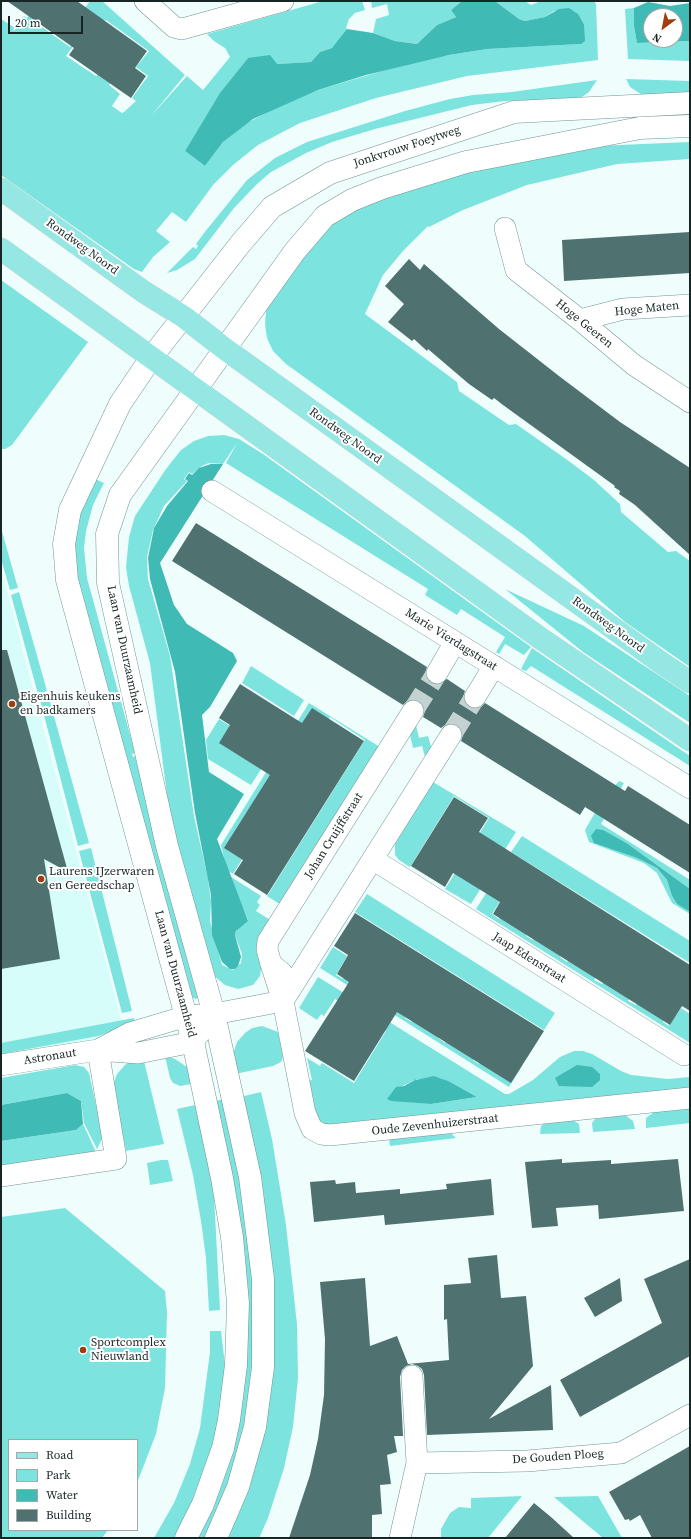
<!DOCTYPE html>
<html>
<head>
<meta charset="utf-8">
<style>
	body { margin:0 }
	#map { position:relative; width:691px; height:1539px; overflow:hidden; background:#effefd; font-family:"Source Serif 4",serif }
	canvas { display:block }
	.frame { position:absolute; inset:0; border:2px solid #172625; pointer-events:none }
	.legend { position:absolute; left:8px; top:1439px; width:130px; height:92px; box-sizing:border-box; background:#fff; border:1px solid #a2a8a8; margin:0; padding:5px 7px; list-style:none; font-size:12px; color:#172625 }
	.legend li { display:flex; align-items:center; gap:8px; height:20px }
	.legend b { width:20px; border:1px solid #a2a8a8 }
	.north { position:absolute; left:643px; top:8px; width:40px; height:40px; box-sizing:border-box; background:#fff; border:1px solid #a2a8a8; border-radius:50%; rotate:212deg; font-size:11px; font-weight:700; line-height:16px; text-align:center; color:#172625 }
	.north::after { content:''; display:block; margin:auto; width:14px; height:18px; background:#a13d0d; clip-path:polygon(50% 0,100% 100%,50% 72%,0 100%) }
	.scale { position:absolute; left:8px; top:16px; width:75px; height:18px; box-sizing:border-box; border:2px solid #172625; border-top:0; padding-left:5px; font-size:12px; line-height:14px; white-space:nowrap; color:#172625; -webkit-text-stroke:3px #fff; paint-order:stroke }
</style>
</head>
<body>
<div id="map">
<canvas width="691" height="1539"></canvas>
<div class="frame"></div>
<ul class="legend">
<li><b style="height:5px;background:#95e7e3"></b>Road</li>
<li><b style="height:11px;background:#7de3de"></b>Park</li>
<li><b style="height:11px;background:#40bab5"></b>Water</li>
<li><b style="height:11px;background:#4f7270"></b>Building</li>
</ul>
<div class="north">N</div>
<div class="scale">20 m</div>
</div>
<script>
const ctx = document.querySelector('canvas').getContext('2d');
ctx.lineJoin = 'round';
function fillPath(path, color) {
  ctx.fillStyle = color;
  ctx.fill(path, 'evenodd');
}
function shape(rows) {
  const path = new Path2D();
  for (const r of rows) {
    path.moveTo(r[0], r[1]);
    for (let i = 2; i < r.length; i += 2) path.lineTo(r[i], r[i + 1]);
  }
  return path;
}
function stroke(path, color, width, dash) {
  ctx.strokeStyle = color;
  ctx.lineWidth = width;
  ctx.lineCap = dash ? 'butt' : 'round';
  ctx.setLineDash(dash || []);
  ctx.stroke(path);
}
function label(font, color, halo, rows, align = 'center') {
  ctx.font = font + ' "Source Serif 4",serif';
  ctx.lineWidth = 4;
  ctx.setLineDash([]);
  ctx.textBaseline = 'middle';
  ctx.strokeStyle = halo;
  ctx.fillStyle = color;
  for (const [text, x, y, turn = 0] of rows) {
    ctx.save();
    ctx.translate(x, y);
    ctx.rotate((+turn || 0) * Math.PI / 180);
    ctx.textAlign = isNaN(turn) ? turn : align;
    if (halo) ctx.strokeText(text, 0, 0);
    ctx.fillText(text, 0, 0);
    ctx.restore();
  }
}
fillPath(shape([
	[1,569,128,1045,1,1061]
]), '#d6fdfa');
fillPath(shape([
	[90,1,102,1,185,75,151,116,187,76,203,90,230,57,225,48,214,41,207,34,323,1,362,1,365,10,355,13,349,19,346,28,347,29,341,39,332,48,320,52,311,62,277,64,248,58,220,94,185,151,205,166,223,142,243,125,289,101,318,90,412,62,449,55,487,49,581,44,581,19,574,11,554,11,545,17,525,21,519,19,495,1,525,1,531,5,541,1,594,1,596,4,598,60,467,76,376,98,300,123,258,145,233,165,213,185,186,222,172,212,156,231,170,242,153,257,142,272,134,269,1,175,1,19,15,28,24,16,27,18,33,8,45,15,38,24,39,25,70,47,88,23,79,16],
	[106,20,149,51,136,67,148,76,132,98,136,101,124,112,122,113,112,106,120,94,109,85,116,77,104,69,96,76,66,56,84,31],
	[371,1,462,1,451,10,456,17,437,25,417,44,395,41,373,33,376,19,389,15,387,4,372,8],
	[634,8,634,26,637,43,690,41,690,61,628,59,625,9],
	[626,79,690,81,690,96,644,96,630,87],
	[597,80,589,92,582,97,573,99,505,101,472,105,375,129,332,142,306,153,271,172,257,184,234,208,195,259,177,270,167,273,193,247,196,249,198,246,196,244,204,233,247,180,275,158,307,142,405,111,450,99,473,95,512,92],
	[690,142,690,159,617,164,527,185,463,210,429,227,428,226,403,251,383,275,365,314,457,382,459,391,509,425,516,424,566,459,594,480,620,504,621,512,668,552,676,551,690,561,690,667,625,622,525,536,286,364,273,351,267,338,265,324,266,311,270,301,327,226,364,204,467,171,573,147],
	[1,280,88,342,12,445,5,449,1,449],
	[224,435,239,439,263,454,531,647,524,655,505,644,499,654,496,652,505,637,461,609,457,615,425,595,428,589,226,463,237,443,223,464,209,463,202,466,192,474,189,472,184,479,187,481,164,506,153,530,147,557,148,579,170,656,194,816,208,879,211,901,210,921,222,965,233,970,241,963,242,954,235,935,237,930,248,920,228,875,261,896,257,902,260,905,256,911,272,921,264,968,261,969,260,976,253,985,238,989,225,985,213,975,171,826,150,663,129,586,126,567,129,537,135,516,166,469,181,450,194,441,208,436],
	[93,478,104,483,93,505,86,531,84,548,87,578,135,753,132,754,133,757,135,756,192,960,199,997,196,999,193,998,186,982,80,603,73,530],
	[1,528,18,588,10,590,1,559],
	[505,589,584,626,690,696,690,723,583,652],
	[19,592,47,691,38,694,11,595],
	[532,648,690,756,690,766,531,666,526,671,521,669],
	[251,666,304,700,294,716,242,683],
	[49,698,89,843,78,846,40,700],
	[309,703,380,747,281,905,267,896,365,740,330,717,233,874,227,870,221,845],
	[219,719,272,752,251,785,208,759,206,740],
	[416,725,419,738,428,736,432,750,426,760,422,746,413,748,410,735],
	[619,781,624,783,601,824,690,880,690,889,628,844,598,844,637,858,657,868,667,880,672,896,677,904,690,912,690,914,672,903,657,873,644,863,589,842,585,830,601,802],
	[433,782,516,832,471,904,445,889,489,818,454,796,410,867,399,860,395,855,395,844],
	[522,836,690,941,690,963,511,852],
	[91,848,132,1011,122,1013,79,851],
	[490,887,503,896,492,914,499,919,511,900,537,918,526,936,533,940,544,922,572,939,560,957,564,960,567,962,579,944,605,961,594,980,602,984,613,965,640,982,628,1001,636,1005,647,987,674,1003,663,1022,669,1026,681,1008,690,1014,690,1043,476,909],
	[367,894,555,1013,544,1030,355,912],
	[333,947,347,956,336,975,343,979,354,961,416,999,405,1018,412,1022,423,1003,450,1020,438,1038,445,1043,457,1025,484,1042,473,1060,479,1064,491,1046,522,1066,509,1087,320,968],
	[318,977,344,993,339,1001,335,999,324,1016,321,1014,317,1020,299,1008],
	[354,1000,505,1094,509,1094,533,1080,560,1057,574,1051,583,1051,592,1054,621,1071,631,1075,668,1079,690,1077,690,1090,330,1127,323,1124,317,1120,307,1081,312,1080,307,1058,320,1066,322,1063,354,1083,386,1031,349,1007],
	[433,1077,440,1078,477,1097,431,1104,389,1100,396,1089,415,1080],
	[134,1018,135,1023,98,1036,1,1054,1,1043],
	[262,1026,278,1032,283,1057,281,1062,273,1066,235,1074,233,1054,237,1042,245,1033,252,1028],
	[165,1056,175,1059,187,1067,196,1083,180,1086,173,1083,170,1078],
	[144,1061,164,1144,126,1151,114,1091,114,1082,117,1074,125,1065,129,1062],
	[75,1065,84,1067,89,1073,103,1137,97,1149,84,1123,81,1101,67,1093,1,1105,1,1078],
	[261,1092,272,1139,286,1225,297,1324,298,1378,293,1427,284,1468,268,1518,261,1534,259,1538,224,1538,269,1388,240,1097],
	[226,1099,251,1231,257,1339,242,1452,208,1538,194,1538,239,1404,214,1101],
	[200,1104,214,1196,220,1310,209,1311,206,1258,201,1221,193,1175,177,1109],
	[690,1107,690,1123,646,1128,646,1118,654,1112],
	[625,1115,633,1121,635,1129,593,1132,592,1123,595,1119],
	[573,1120,579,1124,580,1133,540,1134,541,1126,545,1123],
	[83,1124,96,1152,1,1169,1,1141,76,1130],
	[450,1132,456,1138,390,1146,389,1139],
	[161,1160,168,1160,173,1181,150,1185,147,1163],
	[65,1208,165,1291,167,1312,165,1388,156,1434,137,1483,137,1440,9,1440,9,1530,108,1530,102,1538,1,1538,1,1217],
	[210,1331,221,1331,226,1373,221,1429,179,1538,154,1538,174,1503,190,1464,200,1428,210,1352],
	[522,1496,488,1538,441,1538,441,1529,450,1513,459,1507,471,1508,471,1498],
	[598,1496,622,1538,603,1538,554,1497]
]), '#7de3de');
fillPath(shape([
	[462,1,495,1,519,19,525,21,545,17,559,9,569,8,578,14,581,19,584,25,585,41,581,44,487,49,449,55,366,75,318,90,253,119,223,142,205,166,185,151,220,93,248,58,270,55,277,64,311,62,320,52,332,48,347,29,373,33,395,41,417,44,437,25,456,17,451,10],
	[648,2,670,6,690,3,690,41,637,43,634,26,634,8],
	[651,16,675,16,675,40,651,40],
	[211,464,223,464,160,563,174,605,187,624,233,653,237,661,210,707,202,715,209,772,244,794,217,839,248,921,236,931,235,935,241,957,238,966,235,969,230,969,222,962,212,935,211,895,195,813,175,672,150,579,148,558,154,528,167,506,188,481,185,479,189,473,192,475,199,468],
	[596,829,603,830,628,844,690,889,690,912,677,904,672,896,667,880,657,868,637,858,594,843,591,836],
	[577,1065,592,1067,600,1074,600,1080,592,1087,559,1086,555,1078],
	[434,1076,448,1081,477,1097,431,1104,391,1101,387,1099,396,1087,404,1086,415,1080,413,1078,416,1080],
	[67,1093,81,1101,83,1124,76,1130,1,1141,1,1105]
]), '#40bab5');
fillPath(shape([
	[7,1,77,1,147,51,135,68,146,76,131,98,69,55,74,48],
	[690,232,690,273,564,281,562,240],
	[409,259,420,270,424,264,499,329,559,376,620,422,690,468,690,555,635,505,619,494,620,491,614,487,615,486,503,405,494,398,492,400,469,384,428,349,427,351,414,339,412,341,388,322,404,304,385,286],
	[196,523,427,667,425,673,427,679,431,683,437,685,447,679,465,691,463,697,464,702,468,707,475,709,481,707,485,703,625,791,628,786,690,825,690,873,585,807,580,815,461,741,463,735,462,730,458,725,451,723,445,725,441,728,423,717,425,711,423,705,420,701,413,699,407,701,403,705,172,561],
	[1,650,7,650,68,872,44,859,60,959,1,969],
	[240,684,302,723,312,708,364,741,267,895,234,874,243,860,224,848,270,775,219,743,230,725,219,718],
	[454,797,488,818,479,832,690,965,690,1011,682,1006,670,1025,493,914,500,902,453,873,445,887,411,866],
	[355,913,544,1031,511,1083,397,1012,354,1081,305,1051,349,982,337,974,348,955,334,946],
	[562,1159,562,1163,611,1160,611,1164,678,1159,684,1211,599,1219,598,1205,556,1208,558,1226,532,1228,525,1162],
	[491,1179,494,1215,385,1225,384,1215,314,1222,310,1182,335,1180,336,1184,355,1182,356,1193,400,1189,400,1194,447,1189,446,1184],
	[497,1255,501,1298,526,1296,533,1366,489,1419,551,1385,553,1430,427,1435,424,1375,422,1369,418,1366,412,1364,406,1366,402,1370,400,1377,403,1436,394,1436,397,1452,387,1455,391,1484,380,1485,382,1514,372,1515,372,1538,289,1538,310,1475,318,1439,324,1395,325,1339,320,1282,365,1278,370,1346,397,1336,408,1364,449,1360,447,1319,444,1320,444,1285,471,1283,468,1258],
	[690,1259,690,1356,580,1417,560,1380,662,1323,644,1279],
	[620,1278,622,1301,595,1317,584,1298],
	[690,1446,690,1538,652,1538,640,1515,630,1521,629,1519,625,1520,609,1492],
	[534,1503,551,1517,574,1538,505,1538]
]), '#4f7270');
stroke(shape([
	[413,711,437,673],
	[451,735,475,697]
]), '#c4d3d2', 21, [21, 10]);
const minor = shape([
	[145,1,174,27,182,29,283,1],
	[505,228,516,270,580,320,634,365,690,402],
	[580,320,623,309,690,305],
	[212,491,690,788],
	[437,673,455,642],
	[475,697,494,666],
	[374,860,684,1055],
	[271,964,283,1001,305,1113,312,1129,321,1134,330,1135,690,1098],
	[282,973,271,964,267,949,268,941,413,711],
	[98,1050,130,1033,187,1016,214,1014,283,1001,451,735],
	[1,1065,98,1050,138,1053,193,1042,214,1014],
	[1,1176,116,1159,98,1050],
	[412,1376,417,1463],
	[400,1538,417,1463,527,1461,621,1453,690,1415]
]);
const tertiary = shape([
	[186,1538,203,1504,223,1448,229,1420,236,1365,238,1303,232,1237,222,1178,193,1042,67,580,64,544,70,510,120,404,151,358,241,243,272,207,330,173,514,112,690,103],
	[216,1538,238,1487,255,1427,263,1367,263,1279,250,1177,214,1014,167,846,108,583,107,534,120,495,295,251,325,216,352,200,382,188,466,162,640,128,690,126]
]);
const primary = shape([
	[1,189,144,292,184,317,225,349,663,664,690,682],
	[1,249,540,638,690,740]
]);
stroke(minor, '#709592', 22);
stroke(tertiary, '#709592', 23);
stroke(primary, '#d5d8d8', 23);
stroke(minor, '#fff', 21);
stroke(tertiary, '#fff', 22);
stroke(primary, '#95e7e3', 22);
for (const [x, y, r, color] of [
	[12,704,4,"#a13d0d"],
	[41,879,4,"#a13d0d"],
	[83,1350,4,"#a13d0d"]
]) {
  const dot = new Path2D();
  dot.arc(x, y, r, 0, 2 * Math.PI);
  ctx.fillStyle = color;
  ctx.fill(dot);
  stroke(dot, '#fff', 1.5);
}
label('12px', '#172625', '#fff', [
	["Jonkvrouw Foeytweg",407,147,-18],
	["Rondweg Noord",82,247,36],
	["Hoge Maten",647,309,-6],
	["Hoge Geeren",584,324,39],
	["Rondweg Noord",345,436,36],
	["Rondweg Noord",608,625,36],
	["Marie Vierdagstraat",451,640,32],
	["Laan van Duurzaamheid",124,650,78],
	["Johan Cruijffstraat",334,836,-58],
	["Jaap Edenstraat",529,958,32],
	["Laan van Duurzaamheid",175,974,75],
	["Astronaut",50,1057,-9],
	["Oude Zevenhuizerstraat",435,1125,-6],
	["De Gouden Ploeg",558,1457,-4]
]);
label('12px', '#172625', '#fff', [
	["Eigenhuis keukens",20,697],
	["en badkamers",20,711],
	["Laurens IJzerwaren",49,872],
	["en Gereedschap",49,886],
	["Sportcomplex",91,1343],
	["Nieuwland",91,1357]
], 'left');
</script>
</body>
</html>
